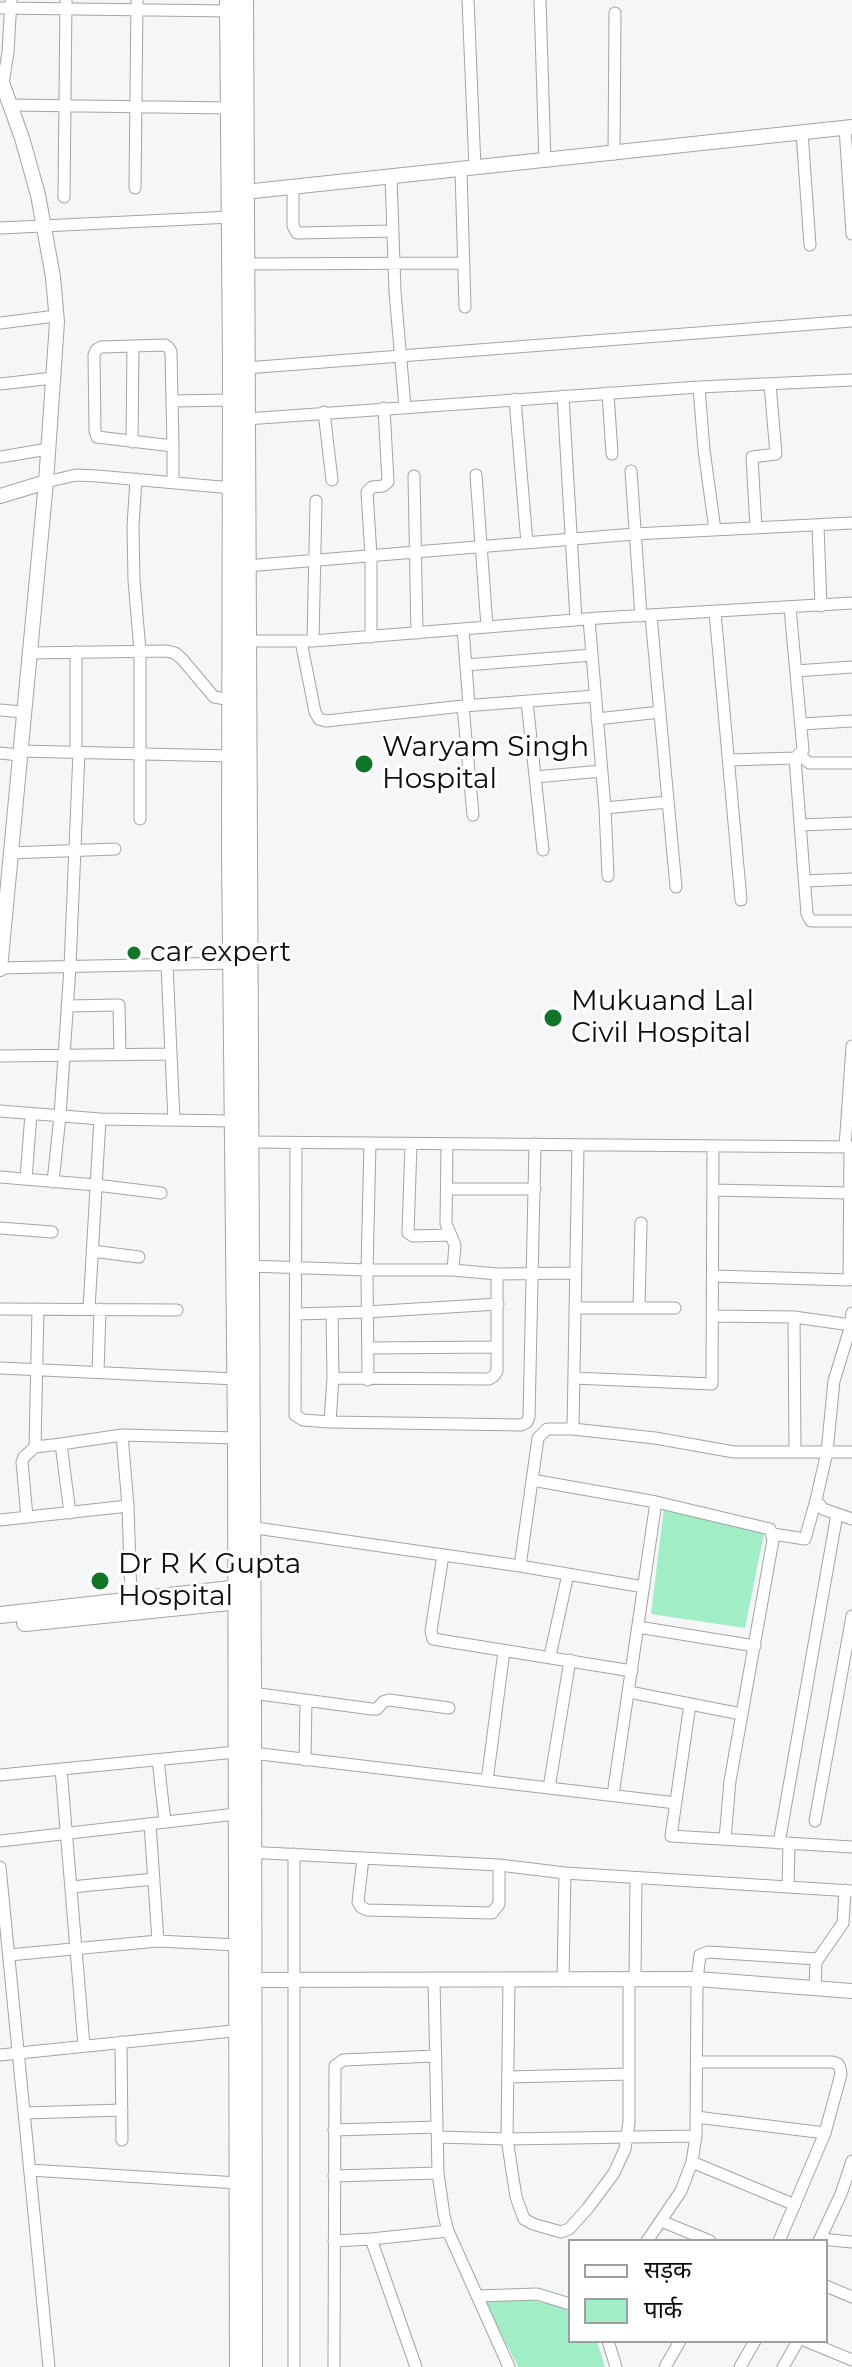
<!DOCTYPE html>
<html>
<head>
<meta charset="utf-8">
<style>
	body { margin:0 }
	#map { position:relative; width:852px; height:2367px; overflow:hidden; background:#f4f6f8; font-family:Montserrat,"Noto Sans Devanagari",sans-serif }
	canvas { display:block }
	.legend { position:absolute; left:568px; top:2239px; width:260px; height:104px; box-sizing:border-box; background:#fff; border:2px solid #9d9e9e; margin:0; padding:10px 14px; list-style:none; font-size:24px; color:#0b0c0d }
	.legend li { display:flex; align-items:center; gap:16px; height:40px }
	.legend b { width:40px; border:2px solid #9d9e9e }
</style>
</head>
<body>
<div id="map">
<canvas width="852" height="2367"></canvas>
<ul class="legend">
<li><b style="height:10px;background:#fff"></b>सड़क</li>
<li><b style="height:22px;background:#a1edc5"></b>पार्क</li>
</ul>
</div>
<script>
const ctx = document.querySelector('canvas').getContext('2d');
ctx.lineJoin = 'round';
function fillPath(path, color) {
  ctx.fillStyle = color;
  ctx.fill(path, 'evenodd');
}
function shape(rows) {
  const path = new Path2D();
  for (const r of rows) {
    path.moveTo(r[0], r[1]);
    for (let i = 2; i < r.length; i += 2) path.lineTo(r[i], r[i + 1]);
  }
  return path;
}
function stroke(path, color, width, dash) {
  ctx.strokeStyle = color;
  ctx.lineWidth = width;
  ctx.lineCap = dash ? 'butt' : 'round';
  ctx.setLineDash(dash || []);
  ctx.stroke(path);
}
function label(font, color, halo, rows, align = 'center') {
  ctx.font = font + ' Montserrat,sans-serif';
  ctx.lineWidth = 6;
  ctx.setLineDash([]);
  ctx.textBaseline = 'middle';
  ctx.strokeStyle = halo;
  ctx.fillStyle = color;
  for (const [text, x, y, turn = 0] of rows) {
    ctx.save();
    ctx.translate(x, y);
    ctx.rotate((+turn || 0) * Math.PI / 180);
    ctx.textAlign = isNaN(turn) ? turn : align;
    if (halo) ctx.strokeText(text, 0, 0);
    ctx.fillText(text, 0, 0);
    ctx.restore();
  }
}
fillPath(shape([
	[664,1508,764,1533,745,1628,651,1614],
	[524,2299,555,2305,570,2312,570,2341,597,2341,605,2367,518,2367,485,2302]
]), '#a1edc5');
const minor = shape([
	[468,0,475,168],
	[540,0,545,161],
	[0,8,229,11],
	[3,84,8,52,11,0],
	[10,105,230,108],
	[845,128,852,234],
	[802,133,810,245],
	[614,154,615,13],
	[461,170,465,307],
	[391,177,395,292,405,407],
	[293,187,293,226,297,233,393,231],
	[135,188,137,0],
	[64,197,66,0],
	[0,228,231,217],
	[245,264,462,263],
	[0,323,56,316],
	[246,368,852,321],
	[0,384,53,378],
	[699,387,704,450,715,530],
	[608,393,612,454],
	[563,396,576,620],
	[515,399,527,543],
	[172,401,232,400],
	[324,412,332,480],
	[246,419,699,387,852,380],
	[132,442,133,346],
	[173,446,97,437,95,431,94,355,96,350,101,347,165,345,169,348,171,352,172,401,173,446,173,482],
	[0,457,48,449],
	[631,471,641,616],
	[476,475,487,627],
	[414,476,417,633],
	[136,479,133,526,134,580,140,651,140,819],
	[46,482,76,475,97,476,232,488],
	[818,525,821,606],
	[756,528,752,457,776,454,770,384],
	[246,566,634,534,852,523],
	[790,608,803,750,795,758,807,914,811,921,852,921],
	[715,612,741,900],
	[651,616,676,887],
	[589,619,605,808,608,876],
	[463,629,469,705],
	[371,637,371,556,367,492,372,487,383,486,388,482,384,408],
	[242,641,313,641,599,618,852,603],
	[301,641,315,712,319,719,326,721,463,706,595,696],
	[313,641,316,501],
	[28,653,167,651,175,653,182,659,214,697,232,700],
	[466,665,592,655],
	[796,671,852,667],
	[527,702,543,850],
	[463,706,473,815],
	[0,710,22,712],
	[597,719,660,712],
	[801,724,852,721],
	[19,751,231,756],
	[76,752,76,652],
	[0,753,19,755],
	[800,755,809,763,852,763],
	[729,760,795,758],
	[535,777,602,771],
	[605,808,668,802],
	[800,825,852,823],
	[10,853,115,849],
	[805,881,852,879],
	[167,965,174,1120],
	[0,968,233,963],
	[67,1006,119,1005,120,1055],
	[0,1056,169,1054],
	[0,1111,100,1119,234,1121],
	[247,1142,852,1147],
	[296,1143,295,1415,303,1420,330,1422,522,1425,527,1422,529,1417,535,1144],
	[411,1144,408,1233,413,1236,451,1235],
	[447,1144,446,1224,455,1245,453,1270],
	[845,1147,852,1046],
	[0,1177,96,1185,161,1193],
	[26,1179,31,1114],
	[53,1182,60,1116,70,967,79,752],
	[447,1189,535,1189],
	[713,1190,849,1193],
	[0,1228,52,1232],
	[92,1251,139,1257],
	[249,1266,367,1270,453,1270,497,1274,575,1273],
	[713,1276,849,1280,850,1147],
	[575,1308,675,1308],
	[639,1308,641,1223],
	[0,1309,177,1310],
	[89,1309,100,1119],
	[852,1313,851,1325,834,1381,827,1452,816,1500,823,1509,852,1519],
	[296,1314,367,1312,498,1304],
	[713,1316,794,1317,851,1325],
	[794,1317,795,1452],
	[368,1348,497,1347],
	[0,1368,236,1379],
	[98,1372,100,1309],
	[333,1378,489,1379,494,1376,497,1371,497,1274],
	[574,1378,712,1384,713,1146],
	[368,1380,367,1270,370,1143],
	[330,1422,333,1378,332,1313],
	[573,1429,578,1145],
	[122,1435,128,1506,131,1599],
	[61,1444,122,1435,237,1438],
	[35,1447,38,1309],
	[532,1480,656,1502,770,1529,773,1540,730,1781,725,1839],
	[27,1517,22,1462,24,1457,35,1447,61,1444,70,1513],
	[0,1520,128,1506],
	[249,1527,520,1566,644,1587],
	[773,1534,805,1539,816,1500],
	[443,1555,431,1631,433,1639,632,1671],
	[520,1566,538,1438,547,1429,573,1429,655,1438,734,1452,852,1452],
	[638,1627,755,1646],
	[550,1656,568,1574],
	[629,1692,741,1714],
	[252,1693,372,1709,377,1709,383,1702,389,1700,449,1708],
	[690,1704,671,1836,852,1847],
	[252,1753,676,1803],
	[158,1760,165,1822],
	[305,1760,306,1700],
	[61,1769,84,2046],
	[0,1775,236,1752],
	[487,1781,504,1651],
	[549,1788,570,1660],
	[613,1795,656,1502],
	[815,1821,852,1616],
	[150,1824,158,1941],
	[0,1841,236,1814],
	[779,1843,837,1514],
	[246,1852,499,1865,565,1873,852,1891],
	[363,1858,358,1902,361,1907,367,1910,492,1913,499,1904,499,1865],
	[0,1867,49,2367],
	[788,1886,789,1843],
	[71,1887,154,1879],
	[9,1955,158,1941,237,1945],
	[434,1979,438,2173,444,2215,448,2231,509,2367],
	[509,1979,507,2139,516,2197,524,2219,533,2224,561,2232,569,2229,588,2208,614,2173,625,2149,629,2122,629,1979],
	[563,1979,565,1873],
	[635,1979,636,1878],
	[815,1987,816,1962,843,1923,845,1890],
	[121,2042,122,2140],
	[0,2055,242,2030],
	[698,2062,832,2062,838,2064,840,2068,841,2074,825,2133,779,2241],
	[508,2077,629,2074],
	[25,2113,122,2110],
	[696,2117,825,2133],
	[334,2130,437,2127],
	[438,2137,507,2139,696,2136],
	[692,2162,795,2205],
	[30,2170,238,2183],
	[334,2176,438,2173],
	[661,2221,710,2241],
	[371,2239,416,2367],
	[820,2239,852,2242],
	[334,2241,371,2239,448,2231],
	[647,2241,681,2191,692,2162,696,2136,697,1979,700,1955,708,1952,817,1959],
	[819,2241,841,2194,852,2161],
	[826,2286,852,2297],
	[477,2296,537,2294,570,2304],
	[608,2341,616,2367],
	[806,2341,852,2360],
	[294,2367,294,1854],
	[334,2367,335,2066,343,2060,435,2056],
	[665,2367,680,2341],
	[740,2367,755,2341],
	[783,2367,798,2341]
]);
const tertiary = shape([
	[0,77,22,138,38,195,53,277,57,322,46,482,0,969],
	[235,193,852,127],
	[0,496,46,482],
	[245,1980,697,1979,852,1991]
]);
const secondary = shape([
	[0,1615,249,1587],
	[25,1623,249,1600]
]);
const primary = shape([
	[229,0,232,367,231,850,237,1438,239,2367],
	[244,0,252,1693,253,2367]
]);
stroke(minor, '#a2a4a6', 13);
stroke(tertiary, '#a2a4a6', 16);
stroke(secondary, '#a2a4a6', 18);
stroke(primary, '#a2a4a6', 20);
stroke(minor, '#fff', 11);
stroke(tertiary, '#fff', 14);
stroke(secondary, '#fff', 16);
stroke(primary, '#fff', 18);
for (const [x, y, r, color] of [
	[364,764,10,"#107627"],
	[134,953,8,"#107627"],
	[553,1018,10,"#107627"],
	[100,1581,10,"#107627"]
]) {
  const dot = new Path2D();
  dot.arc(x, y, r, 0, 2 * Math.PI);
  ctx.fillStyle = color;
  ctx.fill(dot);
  stroke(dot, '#fff', 3);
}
label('28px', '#0b0c0d', '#fff', [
	["Waryam Singh",382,748],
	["Hospital",382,780],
	["car expert",150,953],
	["Mukuand Lal",571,1002],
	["Civil Hospital",571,1034],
	["Dr R K Gupta",118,1565],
	["Hospital",118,1597]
], 'left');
</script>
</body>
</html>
